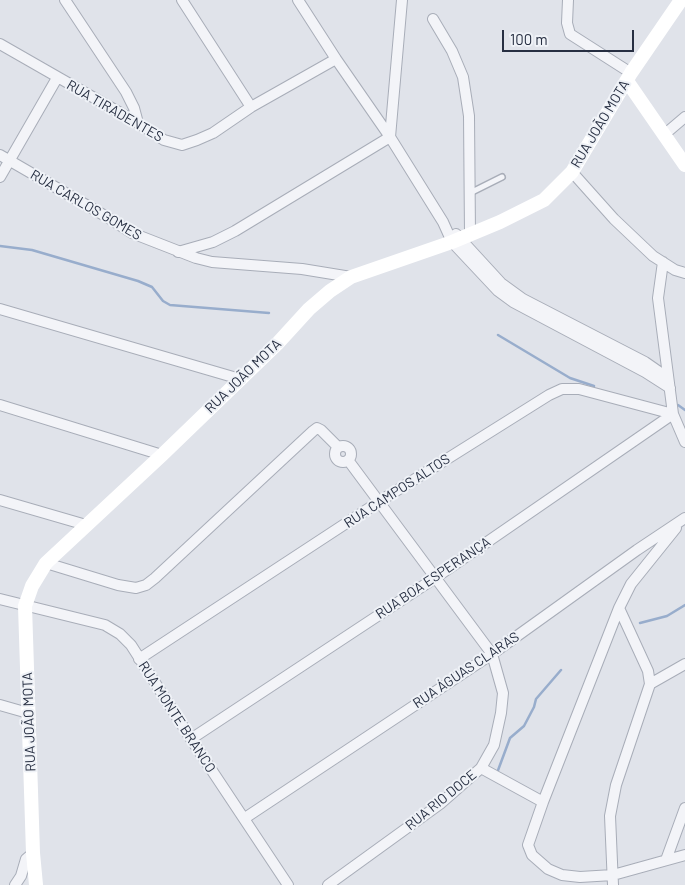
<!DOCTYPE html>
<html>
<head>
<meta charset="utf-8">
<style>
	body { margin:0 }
	#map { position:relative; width:685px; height:885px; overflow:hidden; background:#e0e3ea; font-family:Barlow,sans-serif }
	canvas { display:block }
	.scale { position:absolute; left:502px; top:30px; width:132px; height:22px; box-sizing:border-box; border:2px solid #272f42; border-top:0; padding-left:6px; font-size:15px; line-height:18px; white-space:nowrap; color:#272f42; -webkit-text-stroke:4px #eff2f7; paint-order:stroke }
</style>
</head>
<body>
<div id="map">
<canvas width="685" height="885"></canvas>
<div class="scale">100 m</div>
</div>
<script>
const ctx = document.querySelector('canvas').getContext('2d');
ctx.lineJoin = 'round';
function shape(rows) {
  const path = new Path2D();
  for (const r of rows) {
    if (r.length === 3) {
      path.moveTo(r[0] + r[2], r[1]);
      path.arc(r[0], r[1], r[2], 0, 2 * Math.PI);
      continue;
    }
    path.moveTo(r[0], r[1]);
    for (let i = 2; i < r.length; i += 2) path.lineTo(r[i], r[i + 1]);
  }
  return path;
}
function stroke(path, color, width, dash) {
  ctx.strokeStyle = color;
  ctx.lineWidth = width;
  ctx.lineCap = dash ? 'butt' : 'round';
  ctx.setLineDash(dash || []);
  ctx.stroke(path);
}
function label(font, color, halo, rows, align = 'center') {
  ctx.font = font + ' Barlow,sans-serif';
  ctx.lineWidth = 4;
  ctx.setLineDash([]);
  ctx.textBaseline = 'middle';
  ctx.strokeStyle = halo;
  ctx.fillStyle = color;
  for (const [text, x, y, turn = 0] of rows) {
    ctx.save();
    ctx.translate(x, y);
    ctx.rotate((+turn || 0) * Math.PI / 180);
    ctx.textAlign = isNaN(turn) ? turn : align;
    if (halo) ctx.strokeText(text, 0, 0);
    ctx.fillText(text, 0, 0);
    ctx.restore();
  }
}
stroke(shape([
	[0,246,32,250,138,281,152,287,163,301,170,305,269,313],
	[498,335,570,378,594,386],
	[678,405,685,410],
	[640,623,667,616,685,605],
	[497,773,510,738,524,726,534,707,536,699,561,670]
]), '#98adcc', 2.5);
const lane = shape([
	[470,193,502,177]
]);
const street = shape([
	[65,0,126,92,134,108,138,123],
	[182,0,251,107],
	[298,0,336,59,390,137,443,222,452,242,498,291,513,302,645,372,670,388],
	[568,0,567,23,570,34,631,73],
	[433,19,452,51,463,77,469,116,470,234],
	[0,44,138,123,164,140,182,145,197,140,213,133,251,107,336,59],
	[665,134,685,117],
	[0,155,107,217,132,233,196,258,212,262,302,269,351,277],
	[572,172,614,219,653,256,675,270,685,273],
	[0,177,57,78],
	[456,234,501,283,523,299,645,362,668,378],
	[178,252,213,242,235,231,390,137,402,0],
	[663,262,658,298,673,414,685,442],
	[0,309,240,379],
	[0,405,162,455],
	[343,454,8],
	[0,500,86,525],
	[46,563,118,585,136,588,146,585,155,578,313,431,317,428,321,430,338,447],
	[0,599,105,625,120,634,131,645,191,739,288,885],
	[139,659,380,501,549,395,562,389,579,389,673,414],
	[650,684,685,664],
	[0,705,28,713],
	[191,739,435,578,673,414],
	[481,768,543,802,528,845,532,855,548,869,562,875,580,877,613,875,685,855],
	[543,802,619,608,631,584,676,528],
	[245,818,492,654,637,550,685,518],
	[666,860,685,808],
	[15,885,21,876,26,859,33,853],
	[328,885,440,804,481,768,494,745,501,713,503,693,492,654,348,460],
	[613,885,610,816,616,785,650,684,648,671,619,608]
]);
stroke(lane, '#a8adb8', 8);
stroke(street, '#a8adb8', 12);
stroke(lane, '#f3f4f8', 5);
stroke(street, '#f3f4f8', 10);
stroke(shape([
	[627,81,685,165],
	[36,885,33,853,25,606,32,586,46,563,162,455,277,344,309,309,330,291,351,277,452,242,500,222,544,200,572,172,631,73,681,0]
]), '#fff', 14);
label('14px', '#272f42', '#eff2f7', [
	["RUA TIRADENTES",115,111,30],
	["RUA JOÃO MOTA",600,124,-59],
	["RUA CARLOS GOMES",86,205,30],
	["RUA JOÃO MOTA",243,376,-44],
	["RUA CAMPOS ALTOS",397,491,-33],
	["RUA BOA ESPERANÇA",433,578,-34],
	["RUA ÁGUAS CLARAS",466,670,-34],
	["RUA MONTE BRANCO",177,717,57],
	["RUA JOÃO MOTA",29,722,-92],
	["RUA RIO DOCE",441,800,-39]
]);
</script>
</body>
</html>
